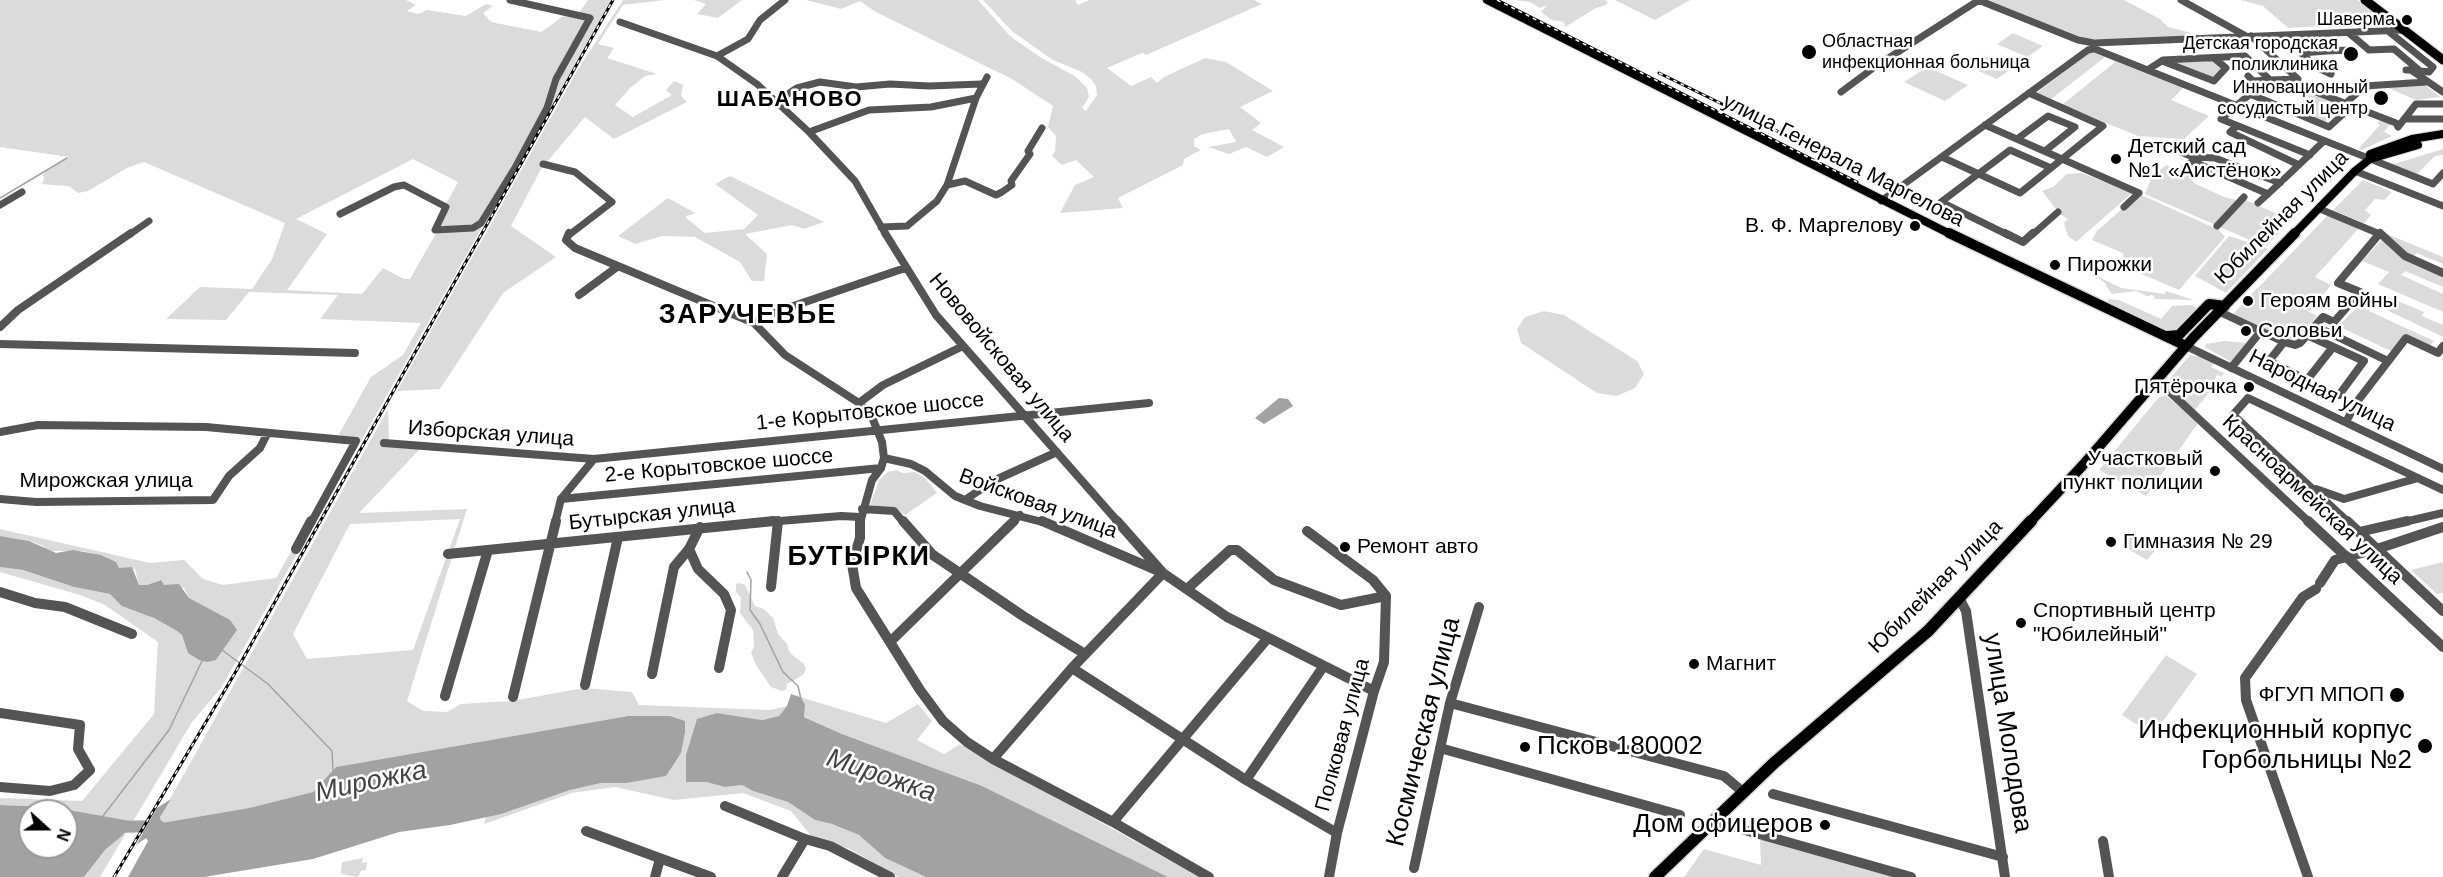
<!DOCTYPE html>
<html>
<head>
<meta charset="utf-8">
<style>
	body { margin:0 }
	#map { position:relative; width:2443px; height:877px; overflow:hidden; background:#fff; font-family:Arial,sans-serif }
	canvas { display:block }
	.north { position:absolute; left:18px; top:799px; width:60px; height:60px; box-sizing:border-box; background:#fff; border:2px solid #999; border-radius:50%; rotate:111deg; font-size:16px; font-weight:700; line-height:24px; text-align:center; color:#000 }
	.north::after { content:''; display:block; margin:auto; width:21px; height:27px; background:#000; clip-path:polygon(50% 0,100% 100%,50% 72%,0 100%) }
</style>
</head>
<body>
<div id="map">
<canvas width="2443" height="877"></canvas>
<div class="north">N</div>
</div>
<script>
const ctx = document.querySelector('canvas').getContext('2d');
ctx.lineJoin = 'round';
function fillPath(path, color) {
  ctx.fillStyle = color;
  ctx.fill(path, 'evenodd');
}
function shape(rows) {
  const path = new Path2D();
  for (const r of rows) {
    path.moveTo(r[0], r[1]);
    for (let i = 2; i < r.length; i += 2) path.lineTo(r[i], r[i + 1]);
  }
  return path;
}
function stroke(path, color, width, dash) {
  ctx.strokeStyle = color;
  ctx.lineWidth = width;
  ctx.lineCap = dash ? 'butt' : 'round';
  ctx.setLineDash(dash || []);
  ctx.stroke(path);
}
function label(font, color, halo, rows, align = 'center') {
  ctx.font = font + ' Arial,sans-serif';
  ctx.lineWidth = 5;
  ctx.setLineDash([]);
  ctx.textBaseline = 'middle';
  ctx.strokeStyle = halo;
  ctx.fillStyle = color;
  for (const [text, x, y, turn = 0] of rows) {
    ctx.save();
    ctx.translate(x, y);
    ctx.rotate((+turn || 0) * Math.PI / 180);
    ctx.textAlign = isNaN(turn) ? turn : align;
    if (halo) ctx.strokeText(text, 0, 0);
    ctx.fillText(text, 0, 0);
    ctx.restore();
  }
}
fillPath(shape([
	[0,0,406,0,416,5,407,11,418,14,427,10,466,16,486,4,493,6,483,13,491,22,541,32,562,17,578,14,588,0,611,0,221,688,192,722,100,877,84,877,105,850,123,835,130,822,52,807,0,805,0,798,82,801,154,714,158,642,105,605,80,595,0,572,0,567,23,570,74,587,110,594,177,631,182,635,188,653,216,660,237,630,189,598,184,588,164,585,160,580,147,585,139,585,135,569,119,568,106,557,83,551,49,551,41,545,29,541,0,536,0,529,150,563,184,560,203,579,223,585,276,578,352,444,339,434,371,377,403,355,421,323,320,319,338,295,249,292,226,320,166,319,200,287,252,289,272,259,285,223,144,162,127,168,88,191,78,193,69,186,40,184,43,183,44,176,42,176,45,172,69,157,0,147],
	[413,159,458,182,446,204,438,227,443,229,435,235,410,279,404,279,383,268,362,294,287,290,327,234,296,219],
	[623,0,665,0,623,5,598,44,614,48,607,58,657,74,645,76,629,89,615,105,633,117,672,95,666,90,674,81,683,85,681,96,687,102,614,139,585,117,541,169,511,226,556,257,503,293,440,389,397,391,577,71],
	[694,0,742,0,718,18,697,14,706,4],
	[806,0,978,0,1010,36,1040,57,1076,77,1087,88,1089,97,1082,108,1086,111,1097,95,1096,86,1091,79,1082,72,1053,60,1013,32,983,0,1077,0,1075,1,1078,5,1089,0,1254,0,1262,4,1146,55,1143,53,1135,56,1107,68,1131,86,1151,77,1157,83,1164,77,1205,58,1226,62,1273,91,1240,107,1261,123,1252,130,1284,147,1267,157,1246,147,1229,154,1208,147,1236,142,1229,129,1203,134,1194,139,1194,146,1201,150,1184,159,1183,165,1118,198,1123,208,1060,213,1075,185,1094,177,1076,160,1062,165,1052,156,1055,151,1056,136,1048,127,1053,106,1012,79,876,12,860,1,841,9],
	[1515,0,1605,0,1608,2,1606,5,1596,8,1565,27,1564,22,1552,20,1541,12,1547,5,1540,8,1530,2],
	[1615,0,1690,0,1655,20],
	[1983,0,2124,0,2160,19,2168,27,2203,36,2109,40,2079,38],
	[2240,0,2357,0,2393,28,2381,29,2374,23,2288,28,2263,6],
	[2013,33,2043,46,2027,57,1997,44],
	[2097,51,2185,86,2171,100,2209,116,2184,139,2138,136,2062,105,2115,62,2105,57,2050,100,2036,93,2091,52],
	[1983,55,2013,68,1997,79,1967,66],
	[2216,60,2223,69,2211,78,2166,62],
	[1927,67,1968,85,1945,101,1904,82],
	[2425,85,2440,97,2416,100,2384,86],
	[2313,92,2349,106,2341,114,2335,112,2323,123,2293,110],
	[2381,120,2390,124,2384,132,2392,136,2362,150,2358,149,2380,125,2377,123],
	[2443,149,2443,155,2435,156,2415,176,2391,165],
	[2166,165,2189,175,2194,183,2224,197,2237,200,2239,197,2291,220,2267,246,2261,245,2145,194,2152,176],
	[2081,173,2133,192,2076,242,2068,236,2064,223,2068,219,2060,214,2042,191,2053,187,2067,174],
	[730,176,824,222,804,229,792,225,745,234,767,254,764,281,752,281,740,262,695,237,662,236,635,244,618,236,668,198,695,213,685,217,705,233,744,229,758,215,715,184],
	[2363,180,2392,192,2384,200,2375,199,2365,210,2371,215,2364,223,2333,210],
	[2139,194,2219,230,2225,237,2179,290,2125,267,2123,253,2092,240,2097,231],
	[2329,214,2360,227,2315,277,2331,285,2310,311,2298,306,2317,316,2295,343,2233,314,2257,288,2267,292,2258,288],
	[2387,234,2443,257,2443,264,2417,253,2413,257,2443,276,2443,287,2405,271,2401,275,2443,294,2443,312,2378,284,2389,272,2362,261],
	[2229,236,2268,249,2226,293,2195,276],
	[2093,274,2121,288,2165,294,2166,291,2194,300,2154,299,2155,297,2152,295,2147,296,2136,291,2112,294,2106,286,2106,284],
	[2371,294,2386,296,2424,312,2422,316,2443,325,2443,337,2374,304,2369,311,2434,341,2429,347,2405,337,2393,352,2338,326],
	[2109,299,2119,300,2161,319,2172,306,2192,305,2198,310,2176,332,2163,331,2107,304],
	[1544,311,1564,315,1637,361,1644,374,1635,388,1617,396,1597,393,1521,343,1517,329,1525,317],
	[2224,341,2246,343,2231,362,2205,347,2206,344],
	[2190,355,2201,357,2214,363,2211,367,2224,373,2222,377,2217,375,2214,381,2218,382,2194,411,2171,389,2169,384,2170,378],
	[2165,395,2199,422,2146,496,2099,470,2159,397],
	[388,409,389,441,420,449,359,513,467,509,407,701,423,711,447,712,461,704,512,701,584,688,632,692,639,705,770,710,787,706,779,716,762,720,717,713,686,755,686,782,706,782,725,787,742,785,753,791,788,802,815,820,832,824,859,835,885,858,926,877,898,877,850,849,811,836,791,811,743,793,674,800,615,787,572,793,484,824,486,817,570,790,601,783,626,783,670,716,628,716,336,767,313,792,249,808,160,823,160,817],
	[460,519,413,650,307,659,293,634,350,524],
	[897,470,902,473,915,472,925,478,937,493,905,515,897,509,870,505,879,480,888,472],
	[2132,534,2157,548,2147,560,2123,546],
	[2443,562,2443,593,2437,594,2411,570],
	[739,583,745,585,755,606,764,609,773,618,778,634,787,644,790,653,804,664,806,669,803,675,787,684,786,690,782,691,771,687,756,665,751,653,754,646,753,630,740,613,741,598,736,592,736,584],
	[2166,655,2197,674,2153,735,2122,715],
	[800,697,886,723,918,704,932,721,917,740,944,754,960,744,1199,877,1168,877,982,786,842,734,803,716,805,704],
	[1760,840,1765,840,1898,877,1684,877,1704,849,1761,865],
	[363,858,362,863,367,862,366,870,361,871,358,877,341,874,342,862]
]), '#dbdbdb');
fillPath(shape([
	[1279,398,1288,399,1293,406,1264,424,1255,418],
	[0,536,29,541,56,553,73,550,101,555,116,562,119,568,132,567,139,585,147,585,161,580,164,585,179,584,189,598,230,620,237,630,216,660,207,662,199,660,188,653,182,635,177,631,154,618,122,606,110,594,74,587,23,570,0,567],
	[791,694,800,697,805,704,804,717,842,734,982,786,1168,877,926,877,885,858,859,835,832,824,815,820,788,802,753,791,742,785,725,787,706,782,686,782,686,755,697,719,717,713,762,720,779,716,787,706],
	[628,716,670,716,685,721,685,732,681,753,666,776,626,783,601,783,570,790,501,814,450,825,399,832,313,859,204,877,128,877,148,841,146,838,136,845,157,808,171,799,160,817,161,823,249,808,313,792,336,767],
	[0,805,52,807,130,821,123,835,105,850,84,877,0,877],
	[30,811,66,811,66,847,30,847]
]), '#a2a2a2');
stroke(shape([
	[0,198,67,158],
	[747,572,751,580,750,610,760,624,783,672,798,686,801,699],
	[222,650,268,684,332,751,333,770],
	[103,816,169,730,202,661]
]), '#a2a2a2', 1.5);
stroke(shape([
	[114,827,159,826]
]), '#a2a2a2', 12);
const majorFar2 = shape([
	[1487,0,1952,235],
	[2370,159,2418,145],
	[2293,235,2355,171,2370,159,2370,154,2412,139,2443,134]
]);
const majorFar1 = shape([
	[1949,233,2186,346],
	[2167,336,2179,335,2209,304,2225,306],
	[2029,523,2083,465,2193,338,2295,233]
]);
const major = shape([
	[1655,877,1774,763,1928,631,2031,521]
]);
const highway = shape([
	[2365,0,2443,60]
]);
stroke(majorFar2, '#dbdbdb', 10);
stroke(majorFar1, '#dbdbdb', 13);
stroke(major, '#dbdbdb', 15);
stroke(highway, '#dbdbdb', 11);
stroke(shape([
	[1978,0,2078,40,2094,43,2404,30],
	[2181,0,2246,36],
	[620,22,717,56,757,84,809,132,855,181,886,235],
	[2349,33,2369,50,2394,49,2420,71,2429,72,2433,67,2388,31],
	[2308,35,2327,51,2301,53,2318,68,2331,74],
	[2095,49,2433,184,2443,173],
	[2327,51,2350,50],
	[717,56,748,39,760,20,785,0],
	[2162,61,2214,81,2226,68,2214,58],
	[2149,69,2163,60,2245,56,2270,80,2298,79,2251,36],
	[2406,70,2411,70,2443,92],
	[2248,76,2253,81,2270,80],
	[2312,90,2328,86],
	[1841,92,1876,66,1979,0],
	[2250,94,2281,88,2311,90,2352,106],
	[776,102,797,88,820,82,856,87,890,84,929,86,981,84],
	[2346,103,2365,86,2426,82],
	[2404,119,2443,119],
	[1985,125,2139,193,2124,207],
	[2237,126,2230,132,2299,165],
	[809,132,869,110,931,107,976,98],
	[2017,139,2048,116,2075,127,2045,151],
	[2176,150,2193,157],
	[2310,155,2221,119,2250,94,2329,127,2352,106,2396,123,2398,127,2416,104,2443,104],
	[1942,157,2020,193,2103,126,2029,93],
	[2192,161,2268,194],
	[543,164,575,172,612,202,569,235],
	[2182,170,2192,161,2193,157,2215,158,2280,183],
	[2355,171,2443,206],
	[2284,179,2324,141],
	[947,185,965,181,996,195,1002,192,1012,185,1011,181,1030,154,1028,151,1042,128],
	[1881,201,2088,50,2093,49],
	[2258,203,2281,182],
	[0,205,22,192],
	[2320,209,2382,235],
	[340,214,394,187,404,185,446,207,435,230,473,228,481,223,516,166,547,108,556,79,590,18,510,0],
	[2217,226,2244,197],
	[881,227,907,226,937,201,947,185,976,98,987,77],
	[129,235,149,221],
	[2008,235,1941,202,2010,150,2051,168],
	[2032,235,2058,212]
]), '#545454', 7);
stroke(shape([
	[569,233,566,240,575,248,754,323,785,355,859,403,872,417,882,442,884,458,881,468,872,480,860,523],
	[885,233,936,315,1119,523],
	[2005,233,2023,242,2033,233],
	[2380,233,2405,256,2443,273],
	[579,295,617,267],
	[2220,312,2284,342,2295,345,2300,343,2323,317,2334,322,2360,292,2338,283,2380,233],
	[754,323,764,316,905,268],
	[2315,326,2388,361],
	[0,327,18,310,131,233],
	[2307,335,2364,361,2339,395],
	[2284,342,2269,361,2307,380,2333,347],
	[0,344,355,353],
	[2186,346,2443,469],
	[2231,368,2261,331],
	[2156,379,2310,523],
	[859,403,883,385,963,346],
	[2346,422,2356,403,2406,338,2438,353,2443,346],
	[0,432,38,425,206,427,356,441,311,523],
	[384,443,594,459,1149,403],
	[884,458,911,464,925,471,955,496,980,506,1046,523],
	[2316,489,2344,499,2418,478],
	[0,499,36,502,213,500,229,476,260,448,267,434],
	[561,499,881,468],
	[965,500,993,481,1057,452],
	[862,509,894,511,904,523],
	[555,523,561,499,594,459],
	[755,523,841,516,860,517],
	[1012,523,1020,515],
	[2349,523,2233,415,2248,398,2443,490],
	[2400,523,2443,513]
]), '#545454', 8);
stroke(shape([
	[860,521,860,538,852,564,856,588,920,690,943,721,967,742,993,759,1113,822,1209,877],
	[903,521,933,555,1023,616,1085,654],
	[1042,521,1163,573,1227,617,1374,691],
	[1117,521,1163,573],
	[2308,521,2443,647],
	[2443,527,2377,549,2443,611],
	[1307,531,1373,580,1386,596,1384,662,1374,691,1337,833,1329,877],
	[2359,532,2407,521],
	[296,549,311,521],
	[689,549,698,569,724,594,731,610,719,668],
	[448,554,774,521],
	[2320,583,2335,560,2377,549,2347,521],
	[771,587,778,521],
	[1187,589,1230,550,1237,550,1274,580,1341,605,1386,596],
	[0,592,35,603,65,607,132,634],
	[1959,598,1966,611,2005,877],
	[891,641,1014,521],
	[1072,668,1246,780,1337,833],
	[652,674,674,567,689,549,700,527],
	[585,685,618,537],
	[445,696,488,550],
	[513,697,556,521],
	[1450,703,1724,776,1743,792],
	[0,713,80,725,78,749,90,770,74,785,50,791,0,787],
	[1440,748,1680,815],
	[993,759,1072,668,1163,573],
	[1246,780,1323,667],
	[1773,794,2003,857],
	[725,806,805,839,830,846,890,877],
	[1713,821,1911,877],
	[1113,822,1267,639],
	[586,831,711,877],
	[2103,841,2109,877],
	[1414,868,1450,703,1479,607],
	[655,877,660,859],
	[782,877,805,839],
	[2308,877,2246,700,2245,678,2303,597,2316,589]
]), '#545454', 10);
stroke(majorFar2, '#000', 8);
stroke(majorFar1, '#000', 10);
stroke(major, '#000', 12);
stroke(highway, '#000', 9);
const rail = shape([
	[1497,0,1857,182],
	[1659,73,1832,158],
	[114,877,235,673,613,0]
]);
stroke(rail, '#000', 3);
stroke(rail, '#fff', 1.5, [4]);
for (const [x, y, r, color] of [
	[2407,20,6,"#000"],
	[1809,52,8,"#000"],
	[2351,54,8,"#000"],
	[2381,98,8,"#000"],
	[2116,159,6,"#000"],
	[1915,226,6,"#000"],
	[2055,265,6,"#000"],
	[2248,301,6,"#000"],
	[2246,331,6,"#000"],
	[2249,387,6,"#000"],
	[2215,471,6,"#000"],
	[2111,542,6,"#000"],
	[1345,547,6,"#000"],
	[2021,623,6,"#000"],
	[1694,664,6,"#000"],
	[2397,695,8,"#000"],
	[2425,746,8,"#000"],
	[1525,747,6,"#000"],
	[1825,825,6,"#000"]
]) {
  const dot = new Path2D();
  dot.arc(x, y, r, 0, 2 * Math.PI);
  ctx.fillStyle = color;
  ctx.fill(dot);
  stroke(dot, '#fff', 2);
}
label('18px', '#000', '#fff', [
	["Шаверма",2395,20],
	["Областная",1822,42,"left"],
	["инфекционная больница",1822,63,"left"],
	["Детская городская",2338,44],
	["поликлиника",2338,65],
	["Инновационный",2368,88],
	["сосудистый центр",2368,109]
], 'right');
label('21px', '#000', '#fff', [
	["Детский сад",2128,147],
	["№1 «Аистёнок»",2128,171],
	["В. Ф. Маргелову",1903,226,"right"],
	["Пирожки",2067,265],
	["Героям войны",2260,301],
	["Соловьи",2258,331],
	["Пятёрочка",2237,387,"right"],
	["Участковый",2203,459,"right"],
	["пункт полиции",2203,483,"right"],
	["Гимназия № 29",2123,542],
	["Ремонт авто",1357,547],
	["Спортивный центр",2033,611],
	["\"Юбилейный\"",2033,635],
	["Магнит",1706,664],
	["ФГУП МПОП",2384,695,"right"]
], 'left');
label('21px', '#000', '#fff', [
	["улица Генерала Маргелова",1843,161,27],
	["Юбилейная улица",2282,218,-45],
	["Нововойсковая улица",1001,358,50],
	["Народная улица",2322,391,26],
	["1-е Корытовское шоссе",870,412,-6],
	["Изборская улица",491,434,4],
	["2-е Корытовское шоссе",719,466,-5],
	["Мирожская улица",106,481],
	["Красноармейская улица",2312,500,43],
	["Войсковая улица",1038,504,20],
	["Бутырская улица",652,515,-6],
	["Юбилейная улица",1936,587,-45],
	["Полковая улица",1343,735,-75]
]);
ctx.letterSpacing = '1.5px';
label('bold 22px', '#000', '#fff', [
	["ШАБАНОВО",790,100]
]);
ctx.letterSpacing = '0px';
label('26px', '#000', '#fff', [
	["Инфекционный корпус",2412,731],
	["Горбольницы №2",2412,761],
	["Псков 180002",1537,747,"left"],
	["Дом офицеров",1813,825]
], 'right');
label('26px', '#000', '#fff', [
	["Космическая улица",1424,732,-76],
	["улица Молодова",2007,733,81]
]);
ctx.letterSpacing = '1.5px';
label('bold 27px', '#000', '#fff', [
	["ЗАРУЧЕВЬЕ",748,316],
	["БУТЫРКИ",859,558]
]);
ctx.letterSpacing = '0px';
label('italic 27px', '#434343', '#fff', [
	["Мирожка",881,776,19],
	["Мирожка",371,782,-12]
]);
</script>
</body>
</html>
